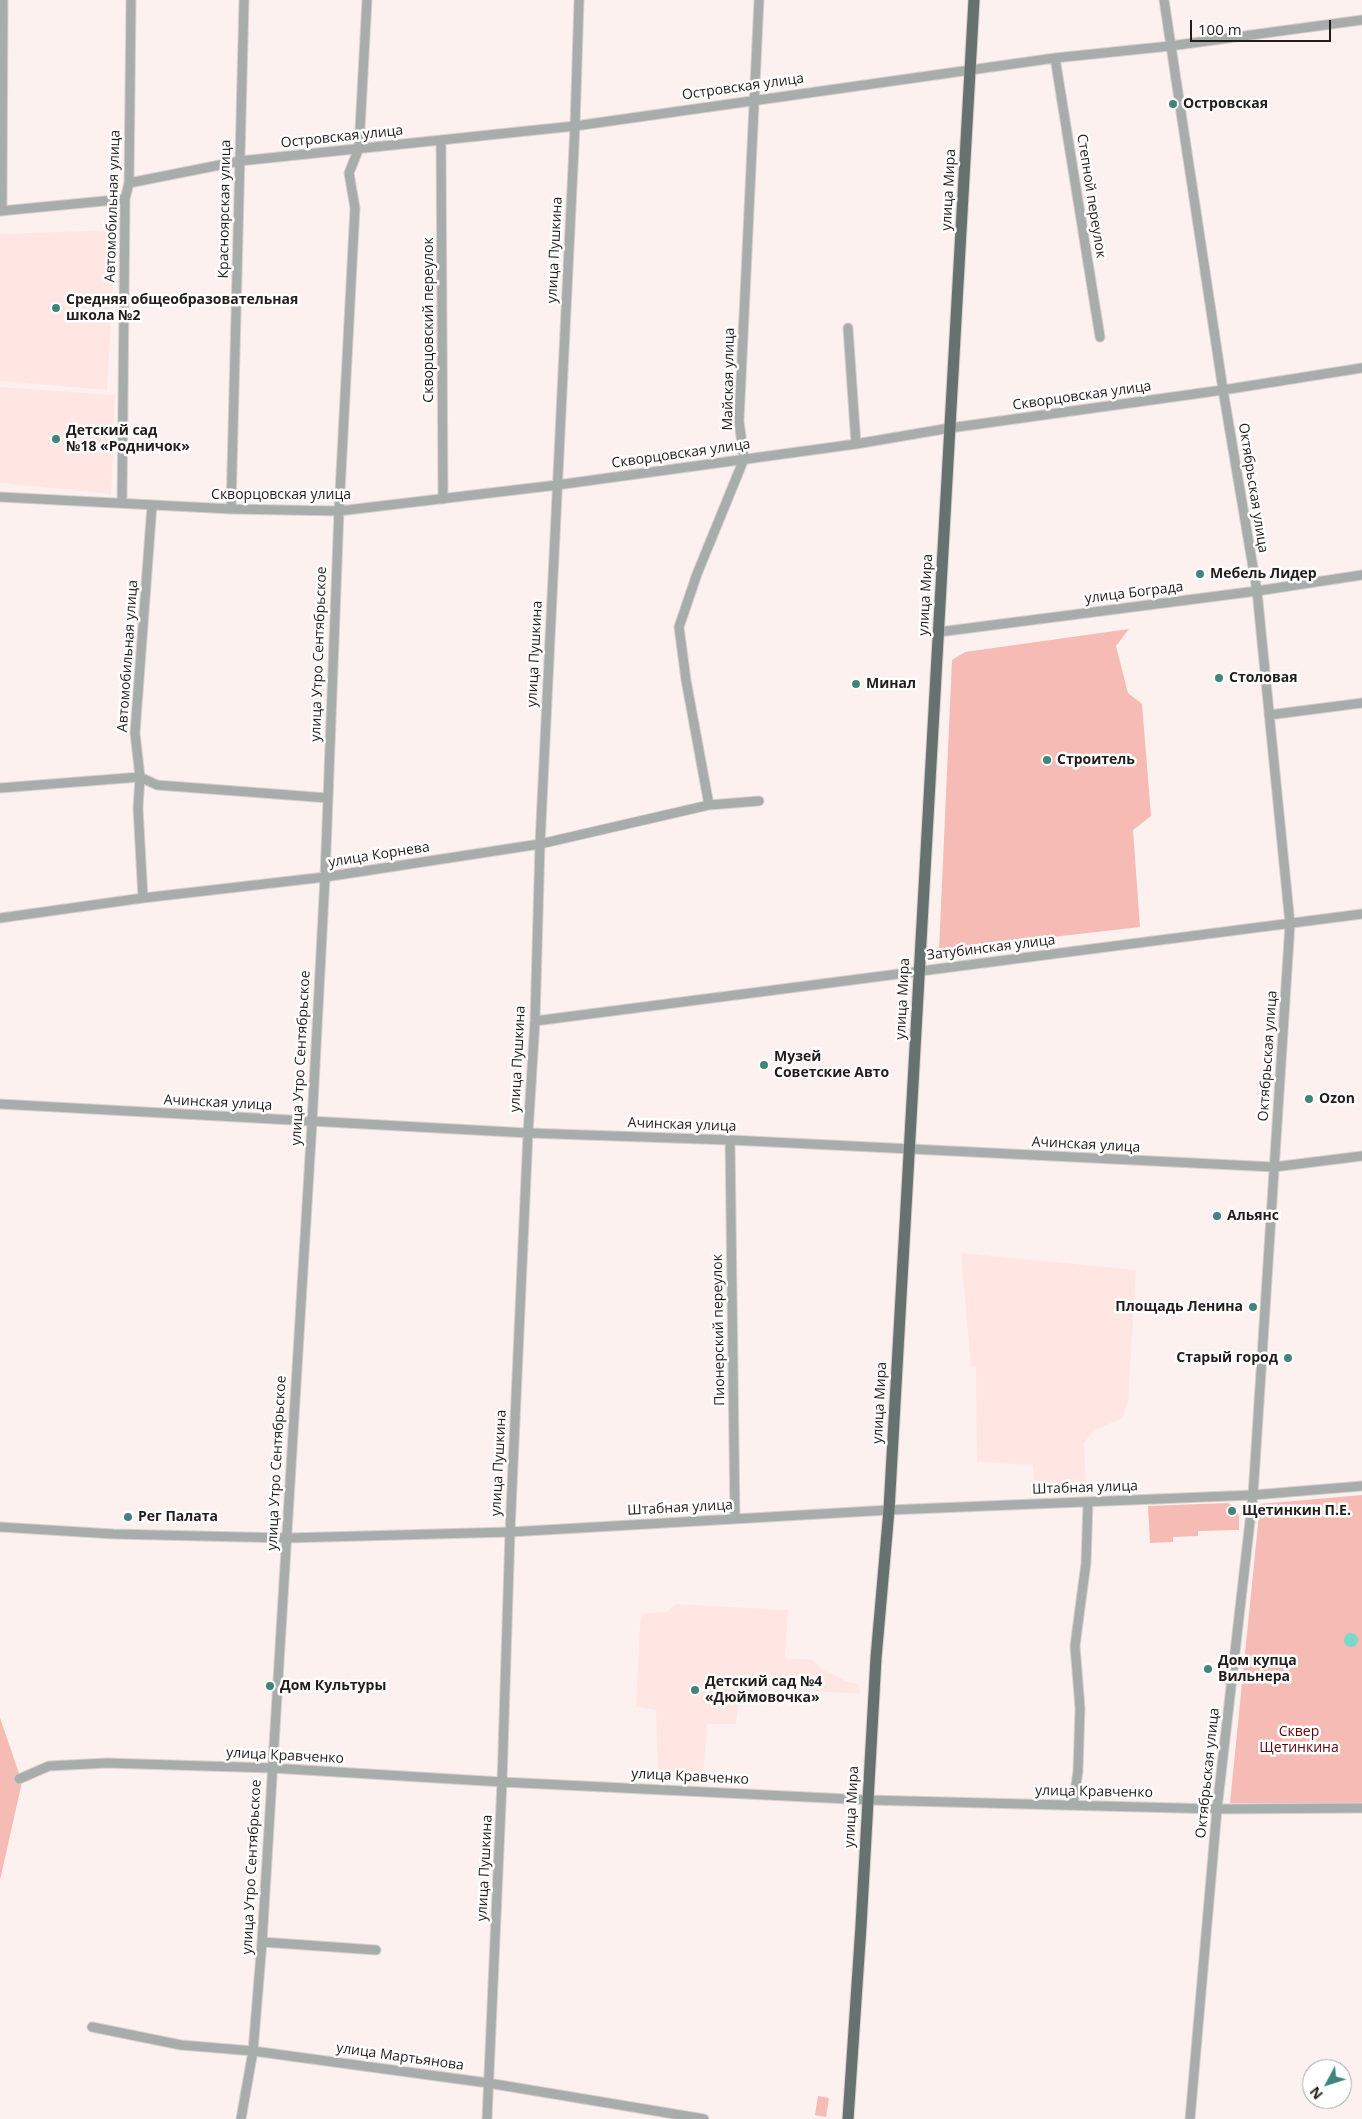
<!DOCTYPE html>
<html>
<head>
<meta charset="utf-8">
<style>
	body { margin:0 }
	#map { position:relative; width:1362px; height:2119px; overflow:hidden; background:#fdf1ef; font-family:"Open Sans",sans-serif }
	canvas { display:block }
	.north { position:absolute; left:1302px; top:2059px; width:50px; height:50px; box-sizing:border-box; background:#fff; border:1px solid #a7a5a4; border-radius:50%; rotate:230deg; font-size:14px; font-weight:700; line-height:20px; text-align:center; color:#221d1c }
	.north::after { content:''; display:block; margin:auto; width:18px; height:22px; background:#40857b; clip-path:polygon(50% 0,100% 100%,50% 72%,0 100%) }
	.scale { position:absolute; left:1190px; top:20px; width:141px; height:22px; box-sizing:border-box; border:2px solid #221d1c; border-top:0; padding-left:6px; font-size:15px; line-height:18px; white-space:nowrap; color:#221d1c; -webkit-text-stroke:4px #fff; paint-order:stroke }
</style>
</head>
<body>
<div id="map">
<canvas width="1362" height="2119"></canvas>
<div class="north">N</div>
<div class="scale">100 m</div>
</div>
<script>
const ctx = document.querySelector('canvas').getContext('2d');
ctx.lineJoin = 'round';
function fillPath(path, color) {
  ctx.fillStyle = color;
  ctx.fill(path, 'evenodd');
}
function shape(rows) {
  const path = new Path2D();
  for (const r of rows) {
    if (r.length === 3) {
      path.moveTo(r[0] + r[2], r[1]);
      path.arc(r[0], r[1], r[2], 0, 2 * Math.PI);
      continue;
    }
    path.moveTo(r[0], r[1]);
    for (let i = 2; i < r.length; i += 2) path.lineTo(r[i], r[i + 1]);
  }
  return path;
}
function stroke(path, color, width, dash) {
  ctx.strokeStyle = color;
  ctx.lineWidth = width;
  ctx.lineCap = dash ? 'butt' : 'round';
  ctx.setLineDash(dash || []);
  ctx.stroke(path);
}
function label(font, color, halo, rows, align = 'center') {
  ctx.font = font + ' "Open Sans",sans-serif';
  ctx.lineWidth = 5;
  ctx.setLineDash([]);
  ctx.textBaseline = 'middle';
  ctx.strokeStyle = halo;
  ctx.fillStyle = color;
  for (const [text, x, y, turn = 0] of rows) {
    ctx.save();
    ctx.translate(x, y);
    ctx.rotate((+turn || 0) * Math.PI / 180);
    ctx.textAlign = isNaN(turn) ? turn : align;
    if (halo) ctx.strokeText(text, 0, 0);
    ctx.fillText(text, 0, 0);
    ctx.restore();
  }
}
fillPath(shape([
	[116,230,107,390,0,381,0,234],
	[0,387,115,395,111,494,0,483],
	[961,1253,1136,1270,1128,1403,1122,1418,1093,1431,1084,1443,1086,1489,1034,1491,1033,1465,977,1462,976,1366,971,1367],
	[675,1604,788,1610,785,1658,813,1660,821,1669,848,1682,859,1684,860,1694,754,1687,752,1699,739,1700,736,1724,707,1724,703,1776,658,1774,656,1710,636,1707,640,1623,642,1616,647,1613,667,1612]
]), '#ffe6e3');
fillPath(shape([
	[1129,629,1116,646,1128,693,1142,704,1151,816,1133,830,1140,927,939,950,952,660,965,652],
	[1362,1495,1362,1803,1230,1803,1260,1504],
	[1228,1503,1235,1507,1239,1516,1239,1530,1198,1531,1198,1536,1173,1537,1173,1542,1150,1543,1148,1506],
	[0,1718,22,1782,0,1880],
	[818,2096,829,2098,826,2117,815,2115]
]), '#f6bbb5');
fillPath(shape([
	[1351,1640,7]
]), '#79d9ca');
const minor = shape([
	[1164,0,1223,390,1257,591,1290,924,1253,1495,1217,1809,1190,2119],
	[1055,58,1100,337],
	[441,141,443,499],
	[129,183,240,161,575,126,1055,58,1170,46,1362,20],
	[0,211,125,199],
	[2,211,3,0],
	[848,328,856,444],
	[0,497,231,509,339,511,557,485,856,444,950,428,1223,390,1362,368],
	[122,503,125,199,129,183,131,0],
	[231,509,244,0],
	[939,632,1257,591,1362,575],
	[1269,715,1362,703],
	[0,788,140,777,157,785,328,798],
	[709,805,686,680,679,627,697,574,744,459,739,421,759,0],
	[143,898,138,808,140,777,135,733,152,505],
	[0,918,143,898,325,877,540,844,709,805,759,801],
	[535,1021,1362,914],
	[0,1104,528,1133,730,1140,1274,1167,1362,1156],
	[730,1140,735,1519],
	[0,1527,113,1534,287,1538,510,1532,889,1510,1253,1495,1362,1486],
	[19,1779,49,1766,107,1763,271,1768,502,1782,868,1800,1217,1809,1362,1808],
	[1073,1805,1078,1771,1080,1708,1075,1646,1086,1563,1088,1502],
	[262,1942,376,1950],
	[92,2027,181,2045,253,2051,488,2083,704,2119],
	[241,2119,253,2051,262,1942,312,1123,325,877,339,511,355,208,349,173,359,148,367,0],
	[487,2119,502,1782,510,1532,528,1133,535,1021,540,844,575,126,579,0]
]);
const major = shape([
	[848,2119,861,1926,876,1658,889,1510,974,0]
]);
stroke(minor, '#dacfcd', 11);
stroke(major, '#dacfcd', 13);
stroke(minor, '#a6adab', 9);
stroke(major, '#667270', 11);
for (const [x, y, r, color] of [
	[1173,104,5,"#40857b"],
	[56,308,5,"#40857b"],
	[56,439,5,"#40857b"],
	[1200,574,5,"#40857b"],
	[1219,678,5,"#40857b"],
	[856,684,5,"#40857b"],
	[1047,760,5,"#40857b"],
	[764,1065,5,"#40857b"],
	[1309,1099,5,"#40857b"],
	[1217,1216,5,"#40857b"],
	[1253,1307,5,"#40857b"],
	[1288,1358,5,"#40857b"],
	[1232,1511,5,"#40857b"],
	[128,1517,5,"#40857b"],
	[1208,1669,5,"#40857b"],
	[270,1686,5,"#40857b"],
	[695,1690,5,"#40857b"]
]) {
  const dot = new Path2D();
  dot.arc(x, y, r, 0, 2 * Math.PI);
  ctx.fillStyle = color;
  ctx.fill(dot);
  stroke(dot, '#fff', 2);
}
label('14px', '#221d1c', '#fff', [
	["Островская улица",743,87,-8],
	["Островская улица",342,137,-6],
	["улица Мира",949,190,-87],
	["Степной переулок",1091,196,81],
	["Автомобильная улица",113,206,-88],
	["Красноярская улица",225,209,-89],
	["улица Пушкина",555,250,-87],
	["Скворцовский переулок",429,320,-90],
	["Майская улица",729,379,-89],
	["Скворцовская улица",1082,396,-8],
	["Скворцовская улица",681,454,-8],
	["Октябрьская улица",1253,488,81],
	["Скворцовская улица",281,495],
	["улица Бограда",1134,593,-7],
	["улица Мира",926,595,-87],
	["улица Утро Сентябрьское",319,654,-88],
	["улица Пушкина",535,654,-87],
	["Автомобильная улица",128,656,-86],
	["улица Корнева",379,855,-9],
	["Затубинская улица",991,948,-7],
	["улица Мира",903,999,-87],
	["Октябрьская улица",1268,1056,-86],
	["улица Утро Сентябрьское",301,1058,-87],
	["улица Пушкина",518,1059,-87],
	["Ачинская улица",218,1103,3],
	["Ачинская улица",682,1125,2],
	["Ачинская улица",1086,1145,3],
	["Пионерский переулок",719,1330,-91],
	["улица Мира",880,1403,-87],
	["улица Утро Сентябрьское",277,1463,-87],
	["улица Пушкина",499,1463,-87],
	["Штабная улица",1085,1488,-2],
	["Штабная улица",680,1508,-3],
	["улица Кравченко",285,1756,3],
	["Октябрьская улица",1208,1773,-84],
	["улица Кравченко",690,1777,3],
	["улица Кравченко",1094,1792,1],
	["улица Мира",852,1807,-87],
	["улица Утро Сентябрьское",252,1867,-87],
	["улица Пушкина",485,1868,-87],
	["улица Мартьянова",400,2057,8]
]);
label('bold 14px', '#221d1c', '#fff', [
	["Островская",1183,104],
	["Средняя общеобразовательная",66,300],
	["школа №2",66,316],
	["Детский сад",66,431],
	["№18 «Родничок»",66,447],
	["Мебель Лидер",1210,574],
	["Столовая",1229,678],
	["Минал",866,684],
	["Строитель",1057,760],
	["Музей",774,1057],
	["Советские Авто",774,1073],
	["Ozon",1319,1099],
	["Альянс",1227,1216],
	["Площадь Ленина",1243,1307,"right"],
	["Старый город",1278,1358,"right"],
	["Щетинкин П.Е.",1242,1511],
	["Рег Палата",138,1517],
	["Дом купца",1218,1661],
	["Вильнера",1218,1677],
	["Детский сад №4",705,1682],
	["«Дюймовочка»",705,1698],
	["Дом Культуры",280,1686]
], 'left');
label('14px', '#5f0008', '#fff', [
	["Сквер",1299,1732],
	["Щетинкина",1299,1748]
]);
</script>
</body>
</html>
